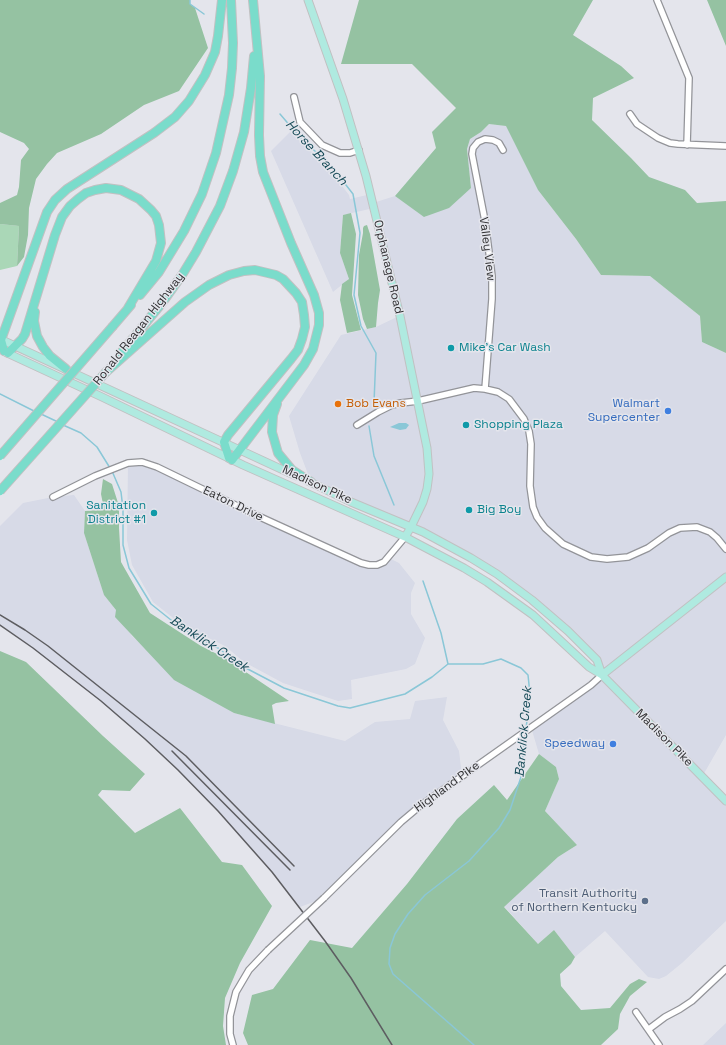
<!DOCTYPE html>
<html>
<head>
<meta charset="utf-8">
<style>
	body { margin:0 }
	canvas { display:block; background:#e4e5ec }
</style>
</head>
<body>
<canvas width="726" height="1045"></canvas>
<script>
const ctx = document.querySelector('canvas').getContext('2d');
ctx.lineJoin = 'round';
function fillPath(path, color) {
  ctx.fillStyle = color;
  ctx.fill(path, 'evenodd');
}
function shape(rows) {
  const path = new Path2D();
  for (const r of rows) {
    path.moveTo(r[0], r[1]);
    for (let i = 2; i < r.length; i += 2) path.lineTo(r[i], r[i + 1]);
  }
  return path;
}
function stroke(path, color, width, dash) {
  ctx.strokeStyle = color;
  ctx.lineWidth = width;
  ctx.lineCap = dash ? 'butt' : 'round';
  ctx.setLineDash(dash || []);
  ctx.stroke(path);
}
function label(font, color, halo, rows, align = 'center') {
  ctx.font = font + ' "Space Grotesk",sans-serif';
  ctx.lineWidth = 3;
  ctx.setLineDash([]);
  ctx.textBaseline = 'middle';
  ctx.strokeStyle = halo;
  ctx.fillStyle = color;
  for (const [text, x, y, turn = 0] of rows) {
    ctx.save();
    ctx.translate(x, y);
    ctx.rotate((+turn || 0) * Math.PI / 180);
    ctx.textAlign = isNaN(turn) ? turn : align;
    if (halo) ctx.strokeText(text, 0, 0);
    ctx.fillText(text, 0, 0);
    ctx.restore();
  }
}
fillPath(shape([
	[489,124,507,126,538,190,576,239,601,275,650,276,700,316,702,342,726,353,726,735,702,777,726,801,726,921,682,963,666,976,659,979,648,977,605,931,575,957,554,930,538,944,504,906,558,857,577,845,545,811,559,779,556,767,539,754,531,727,602,675,596,660,568,631,471,558,311,482,300,453,289,416,341,335,376,327,399,316,374,208,343,215,340,253,349,279,333,292,271,151,290,132,326,165,349,195,350,199,371,194,373,203,395,196,425,217,471,188,467,149,470,139,481,132],
	[142,462,369,565,389,558,399,563,415,583,411,593,411,614,425,638,415,664,406,669,351,680,352,699,338,701,283,683,244,662,225,646,182,625,153,602,132,565,127,540,128,463],
	[74,495,85,511,84,533,104,595,116,610,132,636,142,645,234,713,345,741,375,722,410,719,415,701,447,697,443,720,459,751,462,776,420,806,324,898,300,907,272,872,218,811,178,770,145,739,73,678,0,625,0,526,23,503,53,497],
	[726,1023,726,1045,703,1045]
]), '#d7dae7');
fillPath(shape([
	[0,224,19,226,17,266,0,270]
]), '#aad7b7');
fillPath(shape([
	[0,0,190,0,190,4,195,8,208,48,179,91,144,105,101,134,57,153,47,164,36,179,29,208,28,235,24,257,17,266,19,226,0,224,0,203,17,195,19,187,21,160,29,149,24,143,0,132],
	[359,0,593,0,573,35,621,66,634,78,593,98,592,120,631,158,649,177,685,190,697,203,726,201,726,353,702,342,700,316,650,276,601,275,576,239,538,190,506,126,489,124,481,132,470,139,467,149,471,188,449,208,424,217,395,196,436,148,432,132,456,108,412,64,341,64],
	[707,0,726,0,726,46],
	[351,213,356,234,352,295,361,330,347,333,340,300,342,284,349,279,340,253,343,215],
	[367,225,370,234,380,290,378,303,376,327,367,329,363,319,358,295,359,255,363,233,363,228,364,226],
	[103,479,112,484,119,506,119,528,121,562,150,613,201,646,225,658,289,701,276,703,272,705,275,724,234,713,174,680,115,617,116,610,104,595,84,533,85,511,101,510,103,504,101,494],
	[0,651,26,662,103,736,145,774,130,791,102,790,98,795,135,833,180,808,222,862,242,865,272,906,240,963,225,998,223,1026,226,1045,0,1045],
	[539,754,556,767,559,779,545,811,577,845,558,857,504,907,538,944,554,930,575,957,571,964,560,974,561,986,581,1010,610,1008,630,984,639,979,647,982,630,996,620,1014,618,1029,601,1045,248,1045,243,1033,252,995,273,989,310,940,352,948,407,884,457,819,494,785,507,800]
]), '#95c2a2');
fillPath(shape([
	[399,423,406,423,409,425,406,429,400,430,390,427]
]), '#8ac7d7');
stroke(shape([
	[190,0,190,4,204,14],
	[280,114,303,141,328,162,353,194,360,233,354,295,361,326,376,353,374,403],
	[0,394,34,411],
	[41,414,58,422],
	[63,425,81,433,97,447,110,468],
	[369,426,374,456,394,505],
	[112,471,121,492,123,509,123,545,129,568,151,604,181,628,218,648,242,666,284,688,338,706,350,708,405,694,432,677,448,664,483,664,501,659,521,668,528,675,530,694,526,729],
	[423,581,441,633,448,664],
	[474,1045,393,974,389,964,390,948,395,934,408,914,425,895,469,861,499,828,510,810,521,777,525,733]
]), '#8ac7d7', 1.5);
const minor = shape([
	[657,0,689,78,687,145],
	[294,97,300,122,322,145,340,153,350,153,359,150],
	[630,114,637,124,658,138,670,143,678,144,726,146],
	[485,389,492,299,492,276,485,221,472,154,473,148,478,142,485,139,493,140,499,143,503,150],
	[357,425,378,412,392,405,401,403,418,401,474,388,485,389,498,392,509,399,524,419,529,431,531,444,530,486,533,507,537,517,545,528,563,544,591,557,607,559,628,557,648,548,669,533,680,528,697,527,710,532,717,538,726,549],
	[53,497,95,476,128,463,142,462,157,467,258,516,361,563,369,565,377,565,384,562,405,537],
	[324,898,401,822,420,806,591,685,602,675],
	[636,1012,659,1045],
	[649,1029,665,1017,680,1009,692,1001,726,969],
	[233,1045,230,1034,230,1016,236,992,249,970,268,950]
]);
const major = shape([
	[308,0,343,99,366,176,400,316,427,448,429,474,427,489,423,502,411,527,405,537],
	[0,339,296,476],
	[5,352,102,397,243,465,405,537,464,568,487,582,533,615,589,667,602,675,726,801],
	[306,480,351,502,423,532,471,558,497,574,532,600,568,631,597,660,602,675],
	[602,675,726,577]
]);
const highway = shape([
	[140,295,159,272,184,231,202,194,216,153,229,95,232,68,233,43,231,0],
	[35,312,34,321,37,336,43,347,50,356,66,369],
	[113,326,131,305],
	[4,351,1,340,47,212,55,200,67,189,154,133,175,117,189,101,205,75,215,52,218,36,222,0],
	[8,353,22,339,25,334,55,235,62,217,70,206,78,199,86,193,95,190,106,188,121,190,139,199,151,210,156,216,159,225,161,243,156,261,128,308],
	[120,354,162,303,182,275,196,252,220,206,233,171,244,132,251,88,254,56],
	[106,372,185,302,209,285,229,275,244,271,255,270,276,275,283,279,296,293,302,302,304,315,305,327,302,339,298,350,291,359,228,435,224,442,229,458],
	[277,404,273,415,272,432,278,453,292,470,311,482],
	[232,460,304,365,313,349,319,325,319,313,314,295,291,243,263,172,260,156,259,135,260,76,253,0]
]);
stroke(minor, '#939499', 8);
stroke(major, '#c1c1c2', 9);
stroke(highway, '#c1c1c2', 10);
stroke(minor, '#fff', 5.5);
stroke(major, '#afeae0', 7);
stroke(highway, '#7adccb', 8);
stroke(shape([
	[0,615,25,630,48,646,186,756,294,866],
	[0,625,33,648,101,701,145,739,178,770,218,811,272,872,325,941,351,978,392,1045],
	[172,751,290,870]
]), '#5d5d61', 1.5);
const minorBridge = shape([
	[268,950,324,898]
]);
const highwayBridge = shape([
	[0,456,113,326],
	[0,491,106,372]
]);
stroke(minorBridge, '#939499', 8, []);
stroke(highwayBridge, '#c1c1c2', 10, []);
stroke(minorBridge, '#fff', 5.5);
stroke(highwayBridge, '#7adccb', 8);
for (const [x, y, r, color] of [
	[451,348,4,"#0f9aa8"],
	[338,404,4,"#e8710a"],
	[668,411,4,"#3f7fe0"],
	[466,425,4,"#0f9aa8"],
	[469,510,4,"#0f9aa8"],
	[154,513,4,"#0f9aa8"],
	[613,744,4,"#3f7fe0"],
	[645,901,4,"#5c6f8a"]
]) {
  const dot = new Path2D();
  dot.arc(x, y, r, 0, 2 * Math.PI);
  ctx.fillStyle = color;
  ctx.fill(dot);
  stroke(dot, '#e4e5ec', 1.5);
}
label('12px', '#303032', '#e4e5ec', [
	["Valley View",487,249,83],
	["Orphanage Road",388,267,77],
	["Ronald Reagan Highway",139,329,-52],
	["Madison Pike",317,485,25],
	["Eaton Drive",233,504,26],
	["Madison Pike",664,738,45],
	["Highland Pike",447,787,-36]
]);
label('12px', '#0d838f', '#e4e5ec', [
	["Mike's Car Wash",459,348],
	["Shopping Plaza",474,425],
	["Sanitation",146,506,"right"],
	["District #1",146,520,"right"],
	["Big Boy",477,510]
], 'left');
label('12px', '#c56008', '#e4e5ec', [
	["Bob Evans",346,404]
], 'left');
label('12px', '#366cbe', '#e4e5ec', [
	["Walmart",660,404],
	["Supercenter",660,418],
	["Speedway",605,744]
], 'right');
label('12px', '#4e5e75', '#e4e5ec', [
	["Transit Authority",637,894],
	["of Northern Kentucky",637,908]
], 'right');
label('italic 13px', '#174b58', '#e4e5ec', [
	["Horse Branch",316,153,47],
	["Banklick Creek",209,644,33],
	["Banklick Creek",524,732,-85]
]);
</script>
</body>
</html>
